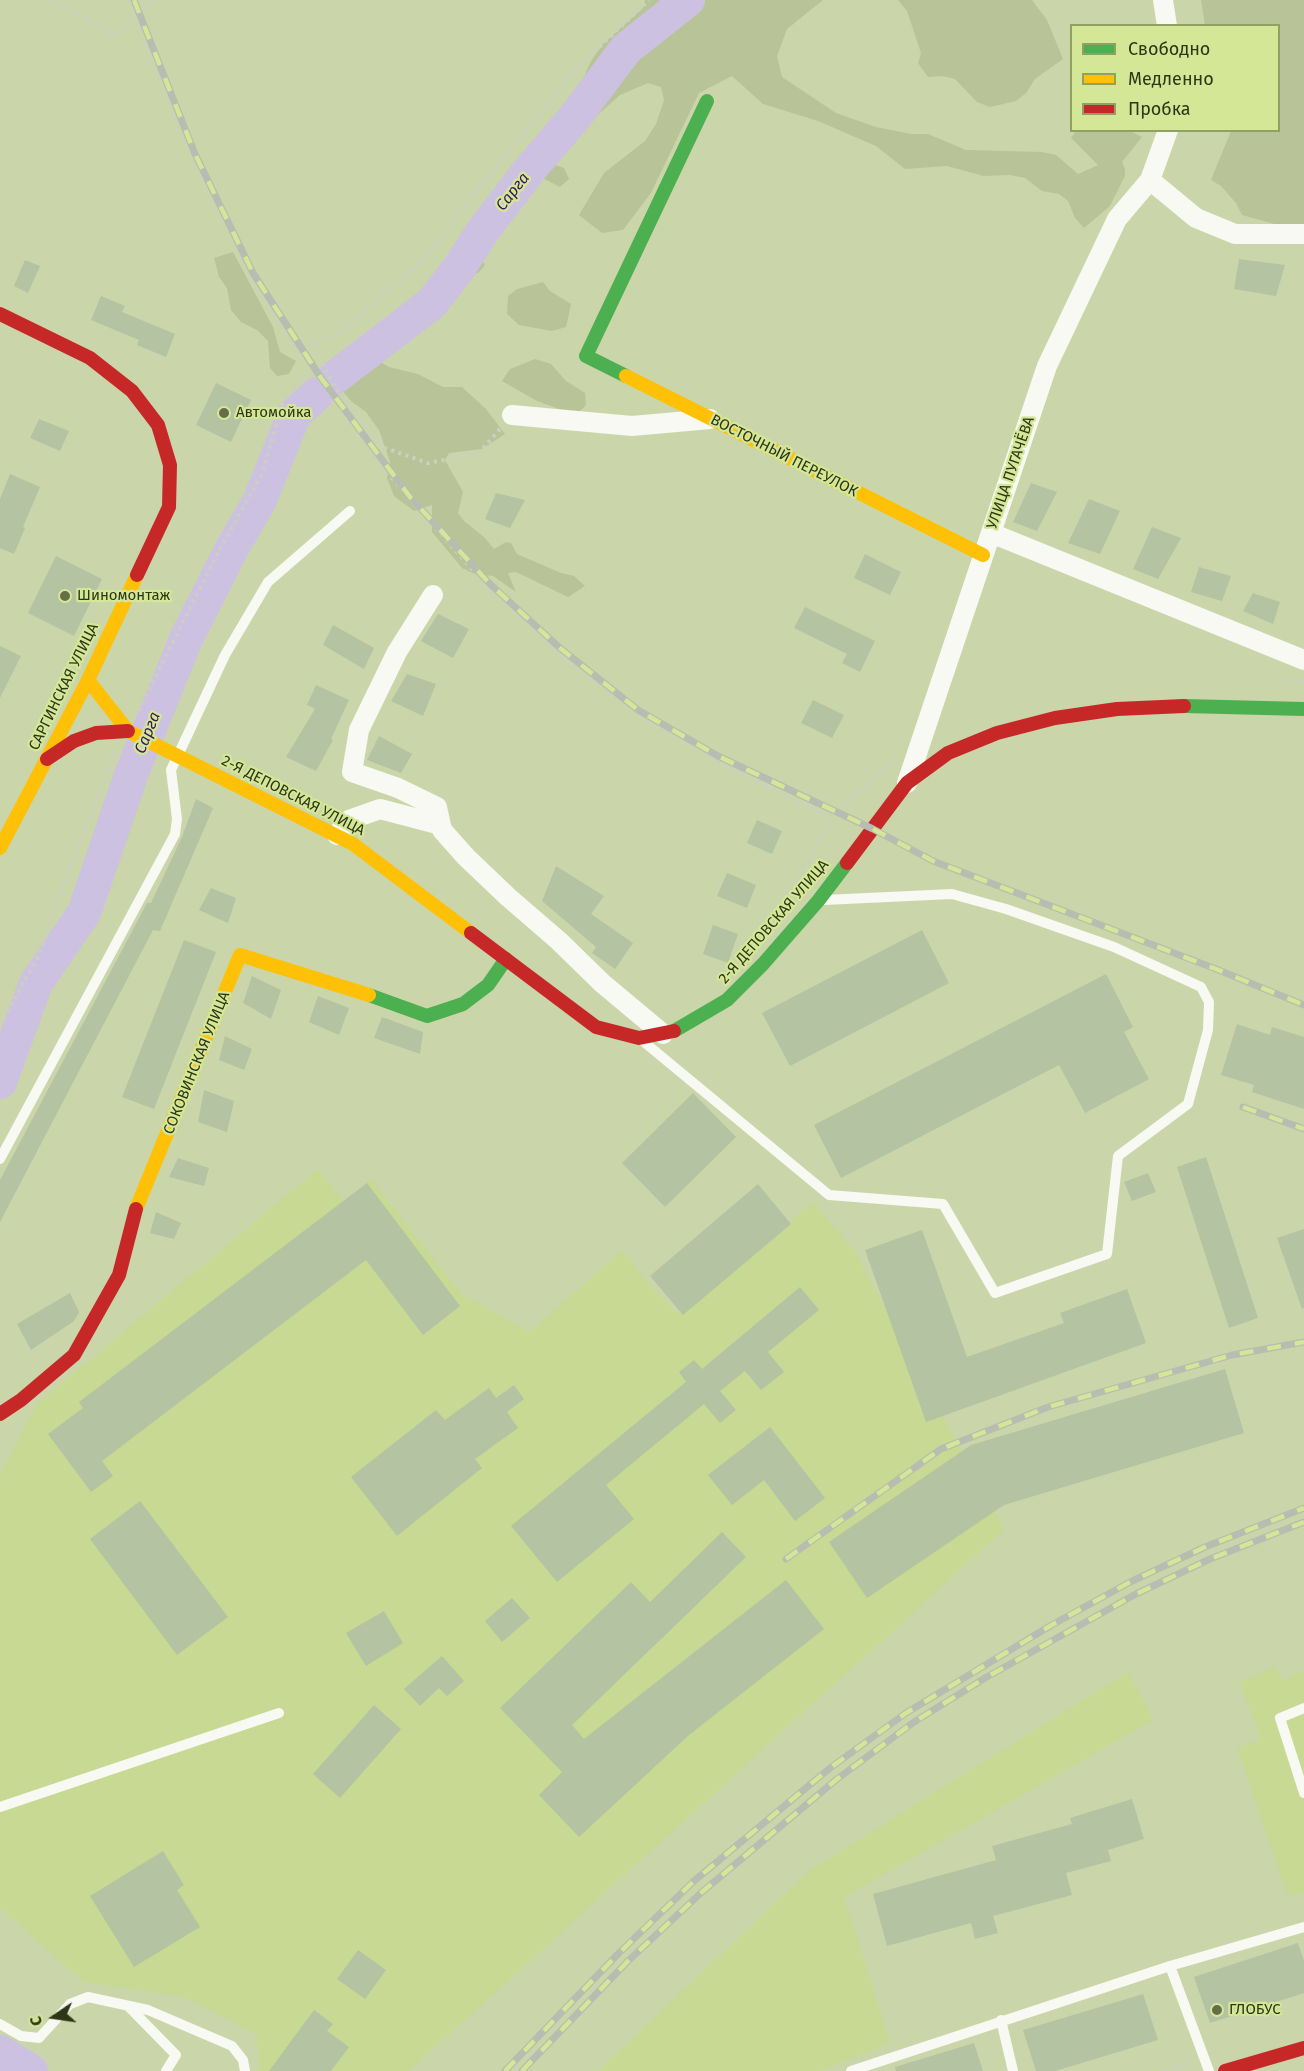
<!DOCTYPE html>
<html>
<head>
<meta charset="utf-8">
<style>
	body { margin:0 }
	#map { position:relative; width:1304px; height:2071px; overflow:hidden; background:#cad5a9; font-family:"Fira Sans",sans-serif }
	canvas { display:block }
	.legend { position:absolute; left:1070px; top:24px; width:210px; height:108px; box-sizing:border-box; background:#d4e797; border:2px solid #92a063; margin:0; padding:8px 10px; list-style:none; font-size:18px; color:#2f3615 }
	.legend li { display:flex; align-items:center; gap:12px; height:30px }
	.legend b { width:30px; border:2px solid #92a063 }
	.north { position:absolute; left:24px; top:1987px; width:60px; height:60px; -webkit-text-stroke:4px #d4e797; paint-order:stroke; rotate:257deg; font-size:16px; font-weight:700; line-height:24px; text-align:center; color:#2f3615 }
	.north::after { content:''; display:block; margin:auto; width:21px; height:27px; background:#2f3615; clip-path:polygon(50% 0,100% 100%,50% 72%,0 100%) }
</style>
</head>
<body>
<div id="map">
<canvas width="1304" height="2071"></canvas>
<ul class="legend">
<li><b style="height:8px;background:#4caf50"></b>Свободно</li>
<li><b style="height:8px;background:#ffc107"></b>Медленно</li>
<li><b style="height:8px;background:#c62828"></b>Пробка</li>
</ul>
<div class="north">С</div>
</div>
<script>
const ctx = document.querySelector('canvas').getContext('2d');
ctx.lineJoin = 'round';
function fillPath(path, color) {
  ctx.fillStyle = color;
  ctx.fill(path, 'evenodd');
}
function shape(rows) {
  const path = new Path2D();
  for (const r of rows) {
    path.moveTo(r[0], r[1]);
    for (let i = 2; i < r.length; i += 2) path.lineTo(r[i], r[i + 1]);
  }
  return path;
}
function stroke(path, color, width, dash) {
  ctx.strokeStyle = color;
  ctx.lineWidth = width;
  ctx.lineCap = dash ? 'butt' : 'round';
  ctx.setLineDash(dash || []);
  ctx.stroke(path);
}
function label(font, color, halo, rows, align = 'center') {
  ctx.font = font + ' "Fira Sans",sans-serif';
  ctx.lineWidth = 4.5;
  ctx.setLineDash([]);
  ctx.textBaseline = 'middle';
  ctx.strokeStyle = halo;
  ctx.fillStyle = color;
  for (const [text, x, y, turn = 0] of rows) {
    ctx.save();
    ctx.translate(x, y);
    ctx.rotate((+turn || 0) * Math.PI / 180);
    ctx.textAlign = isNaN(turn) ? turn : align;
    if (halo) ctx.strokeText(text, 0, 0);
    ctx.fillText(text, 0, 0);
    ctx.restore();
  }
}
fillPath(shape([
	[318,1169,343,1202,371,1179,461,1294,530,1332,622,1250,649,1285,678,1314,813,1202,853,1249,1004,1530,409,2071,257,2071,260,2066,256,2034,184,1997,84,1982,0,1908,0,1475,37,1404],
	[1274,1667,1283,1680,1304,1671,1304,1892,1288,1896,1237,1748,1261,1739,1240,1682],
	[1128,1672,1153,1720,844,1897,890,2043,820,2071,598,2071,809,1871]
]), '#c8d994');
fillPath(shape([
	[645,0,823,0,787,29,777,56,782,77,836,113,876,127,911,134,928,134,966,150,1042,152,1056,155,1078,174,1098,165,1071,138,1076,131,1130,131,1142,137,1122,162,1125,169,1125,176,1110,206,1084,228,1075,218,1068,201,1059,194,1042,191,1025,178,1010,175,984,176,947,166,905,169,876,146,818,121,763,104,732,76,699,93,651,193,623,230,602,233,579,215,604,173,645,141,656,124,664,100,661,87,648,83,620,95,594,118,577,106,582,81,591,61,603,44,643,8],
	[898,0,1032,0,1047,20,1063,59,1035,79,1026,93,1016,101,990,107,977,102,955,79,942,76,928,77,918,63,921,53,907,11],
	[1201,0,1304,0,1304,226,1278,225,1242,215,1236,203,1221,186,1211,180,1231,131,1278,130,1278,26,1205,25],
	[550,163,564,168,569,179,560,187,539,176],
	[463,250,479,256,485,265,478,273,463,272,455,261],
	[233,252,273,327,280,352,296,361,289,374,277,376,270,368,268,341,257,330,241,322,231,310,227,288,219,277,214,258],
	[543,282,550,291,571,304,566,327,552,331,519,325,507,314,508,296,517,289],
	[360,350,389,367,418,374,443,387,462,387,486,409,505,434,482,449,449,453,445,460,463,492,458,513,464,521,484,537,494,549,506,542,511,543,517,554,561,573,574,576,585,586,568,597,516,572,508,573,516,592,493,576,475,574,462,568,432,532,432,505,414,511,394,496,387,478,390,462,379,430,366,412,351,401,336,383,336,372],
	[535,359,551,364,566,381,585,393,586,405,576,415,537,401,502,381,510,369]
]), '#b8c497');
stroke(shape([
	[334,378,432,303,461,265,482,232,531,168,574,118,626,49,688,0],
	[0,1082,36,983,84,913,131,775,186,639,232,548,259,502,294,415,317,394],
	[0,2052,31,2071]
]), '#cdc1e1', 34);
fillPath(shape([
	[1239,259,1285,265,1276,296,1234,289],
	[25,260,40,266,28,293,14,286],
	[101,296,125,306,122,312,175,334,166,357,137,345,139,340,91,320],
	[216,383,251,400,231,442,196,425],
	[39,419,69,431,60,451,30,438],
	[10,474,40,487,23,527,25,528,14,554,0,548,0,499],
	[1031,483,1057,492,1037,531,1013,522],
	[496,493,525,500,510,528,485,519],
	[1089,499,1120,511,1100,554,1068,543],
	[1152,527,1181,538,1158,579,1133,569],
	[865,554,901,572,890,595,854,578],
	[56,556,102,579,74,636,28,613],
	[1199,567,1231,576,1222,601,1191,592],
	[1253,593,1280,602,1273,624,1243,611],
	[805,607,875,641,860,672,842,663,847,654,794,628],
	[438,614,469,629,453,658,421,641],
	[333,625,374,648,364,669,323,645],
	[0,646,21,656,0,698],
	[407,674,436,684,423,716,391,701],
	[316,685,349,700,331,739,333,740,316,771,286,757,315,709,307,705],
	[813,700,844,715,832,738,801,723],
	[379,736,412,754,401,773,367,760],
	[196,799,213,808,160,931,153,930,0,1222,0,1180,147,903,151,903,182,837],
	[757,820,782,831,772,854,747,843],
	[556,866,604,896,591,914,633,943,615,969,592,953,596,947,542,901],
	[727,873,756,885,747,908,717,896],
	[211,888,236,898,228,923,199,910],
	[713,925,738,934,728,963,703,954],
	[922,930,949,983,790,1066,762,1013],
	[184,940,216,952,154,1109,122,1097],
	[1106,974,1133,1027,1124,1032,1149,1079,1085,1113,1059,1065,841,1178,814,1125],
	[252,976,281,990,271,1019,243,1003],
	[318,996,349,1008,339,1035,309,1022],
	[382,1017,423,1032,420,1054,374,1038],
	[1237,1024,1270,1035,1272,1027,1304,1037,1304,1109,1252,1092,1254,1085,1221,1075],
	[225,1036,252,1049,244,1070,219,1060],
	[204,1090,234,1101,227,1132,198,1122],
	[693,1093,736,1137,665,1207,622,1163],
	[1206,1157,1258,1318,1229,1328,1177,1167],
	[178,1158,209,1168,204,1186,169,1177],
	[1148,1173,1156,1192,1132,1201,1124,1182],
	[367,1183,460,1306,423,1335,366,1260,102,1461,113,1476,91,1492,48,1434,83,1408,79,1402],
	[758,1184,791,1224,683,1315,650,1276],
	[156,1212,181,1223,174,1239,150,1233],
	[1304,1229,1304,1308,1302,1309,1277,1238],
	[922,1230,967,1357,1064,1323,1060,1313,1127,1289,1146,1343,926,1422,865,1250],
	[800,1287,819,1310,768,1352,784,1372,761,1390,745,1371,720,1391,736,1410,720,1423,704,1404,606,1485,634,1519,557,1582,511,1526,686,1382,679,1372,694,1360,702,1369],
	[70,1293,79,1312,74,1321,31,1350,17,1324],
	[1225,1369,1244,1433,1004,1505,867,1598,829,1542,971,1445],
	[514,1385,524,1399,507,1412,518,1428,475,1459,482,1468,397,1536,351,1477,436,1410,445,1420,489,1388,496,1398],
	[770,1427,825,1498,795,1521,764,1480,732,1505,708,1475],
	[140,1501,228,1617,177,1655,90,1539],
	[722,1532,746,1557,572,1725,584,1739,786,1580,824,1629,689,1735,579,1837,539,1795,562,1772,500,1708,631,1582,650,1602],
	[512,1598,530,1618,502,1642,485,1621],
	[384,1611,403,1643,366,1666,346,1633],
	[442,1656,464,1681,447,1696,439,1688,420,1706,404,1689],
	[374,1705,401,1729,340,1798,313,1774],
	[1132,1799,1144,1839,1108,1850,1111,1861,1066,1873,1072,1895,993,1916,998,1933,975,1939,971,1923,887,1946,873,1894,996,1860,992,1846,1072,1824,1070,1818],
	[163,1851,184,1885,177,1890,200,1927,134,1967,90,1896],
	[1298,1943,1304,1961,1304,1993,1210,2023,1194,1977],
	[358,1950,386,1970,365,1999,337,1979],
	[1143,1994,1158,2040,1055,2071,1036,2071,1023,2030],
	[314,2010,333,2024,327,2031,349,2047,331,2071,269,2071],
	[974,2043,983,2071,896,2071,895,2067]
]), '#b4c3a2');
stroke(shape([
	[51,0,116,34,139,11,156,0],
	[130,0,187,144,251,277,289,337,386,471,487,586,557,652,650,722,726,766,830,818],
	[500,429,478,454,428,463,385,448,336,389,312,344,343,331,429,254,470,198,576,69,649,0],
	[1287,683,1304,681],
	[139,710,216,556,263,472,283,400,312,370],
	[785,901,835,812,896,758],
	[0,1025,38,957,71,863,116,753],
	[1165,2071,1191,2063]
]), '#cccfc2', 4, [3, 4.5]);
stroke(shape([
	[644,1042,829,1195,943,1204,995,1293,1107,1254,1118,1156,1188,1104,1208,1030,1209,1002,1201,987,1114,947,1006,909,952,894,824,900],
	[0,1159,175,834,177,819,171,770,225,655,268,582,350,511],
	[1304,1708,1280,1718,1304,1793],
	[0,1807,279,1713],
	[1170,1966,1209,2071],
	[129,2007,176,2055,166,2071],
	[1001,2020,1013,2071],
	[0,2024,21,2036,39,2038,70,2004,88,1997,148,2010,232,2046,243,2060,245,2071],
	[851,2071,1170,1966,1304,1927]
]), '#f7f9f2', 10);
stroke(shape([
	[1163,0,1167,26],
	[1150,180,1196,218,1235,234,1304,234],
	[512,415,632,426,710,419],
	[991,533,1304,660],
	[433,595,397,652,359,730,352,772,398,788,437,807,442,830,466,857,508,897,559,941,602,983,663,1034],
	[907,783,1047,366,1117,219,1150,180,1168,130],
	[337,835,349,820,380,809,441,825]
]), '#f7f9f2', 20);
stroke(shape([
	[626,376,586,356,707,101],
	[1184,706,1304,709],
	[369,995,427,1016,463,1004,488,985,506,959],
	[674,1031,727,1000,763,964,818,901,847,863]
]), '#4caf50', 14);
stroke(shape([
	[626,376,983,555],
	[88,680,128,731,353,844,471,933],
	[0,848,88,680,137,575],
	[136,1209,240,955,369,995]
]), '#ffc107', 14);
stroke(shape([
	[0,314,90,358,132,391,158,425,170,465,169,507,137,575],
	[47,759,74,741,96,733,128,731],
	[847,863,907,783,948,753,997,733,1055,718,1117,709,1184,706],
	[471,933,596,1027,639,1038,674,1031],
	[0,1414,21,1400,74,1355,119,1275,136,1209],
	[1225,2071,1304,2048]
]), '#c62828', 14);
const rail = shape([
	[134,0,195,154,253,273,321,378,410,497,489,583,560,648,638,710,718,756,873,829,933,861,1216,969,1304,1005],
	[1243,1107,1304,1129],
	[786,1559,941,1449,1048,1407,1232,1355,1304,1342],
	[505,2071,619,1953,694,1881,830,1768,906,1713,1050,1626,1130,1582,1205,1547,1304,1508],
	[522,2071,628,1961,702,1892,837,1779,914,1722,985,1678,1136,1594,1210,1559,1304,1522]
]);
stroke(rail, '#b9bcb1', 7);
stroke(rail, '#d4e797', 4.5, [14]);
for (const [x, y, r, color] of [
	[224,413,6,"#656e49"],
	[65,596,6,"#656e49"],
	[1217,2010,6,"#656e49"]
]) {
  const dot = new Path2D();
  dot.arc(x, y, r, 0, 2 * Math.PI);
  ctx.fillStyle = color;
  ctx.fill(dot);
  stroke(dot, '#d4e797', 2);
}
label('15px', '#2f3615', '#d4e797', [
	["Автомойка",236,413],
	["Шиномонтаж",77,596],
	["ГЛОБУС",1229,2010]
], 'left');
label('15px', '#2f3615', '#d4e797', [
	["ВОСТОЧНЫЙ ПЕРЕУЛОК",784,456,27],
	["УЛИЦА ПУГАЧЁВА",1011,473,-71],
	["САРГИНСКАЯ УЛИЦА",64,687,-64],
	["2-Я ДЕПОВСКАЯ УЛИЦА",293,796,27],
	["2-Я ДЕПОВСКАЯ УЛИЦА",774,922,-49],
	["СОКОВИНСКАЯ УЛИЦА",197,1063,-68]
]);
label('italic 16px', '#37165e', '#d4e797', [
	["Сарга",513,192,-52],
	["Сарга",148,733,-68]
]);
</script>
</body>
</html>
